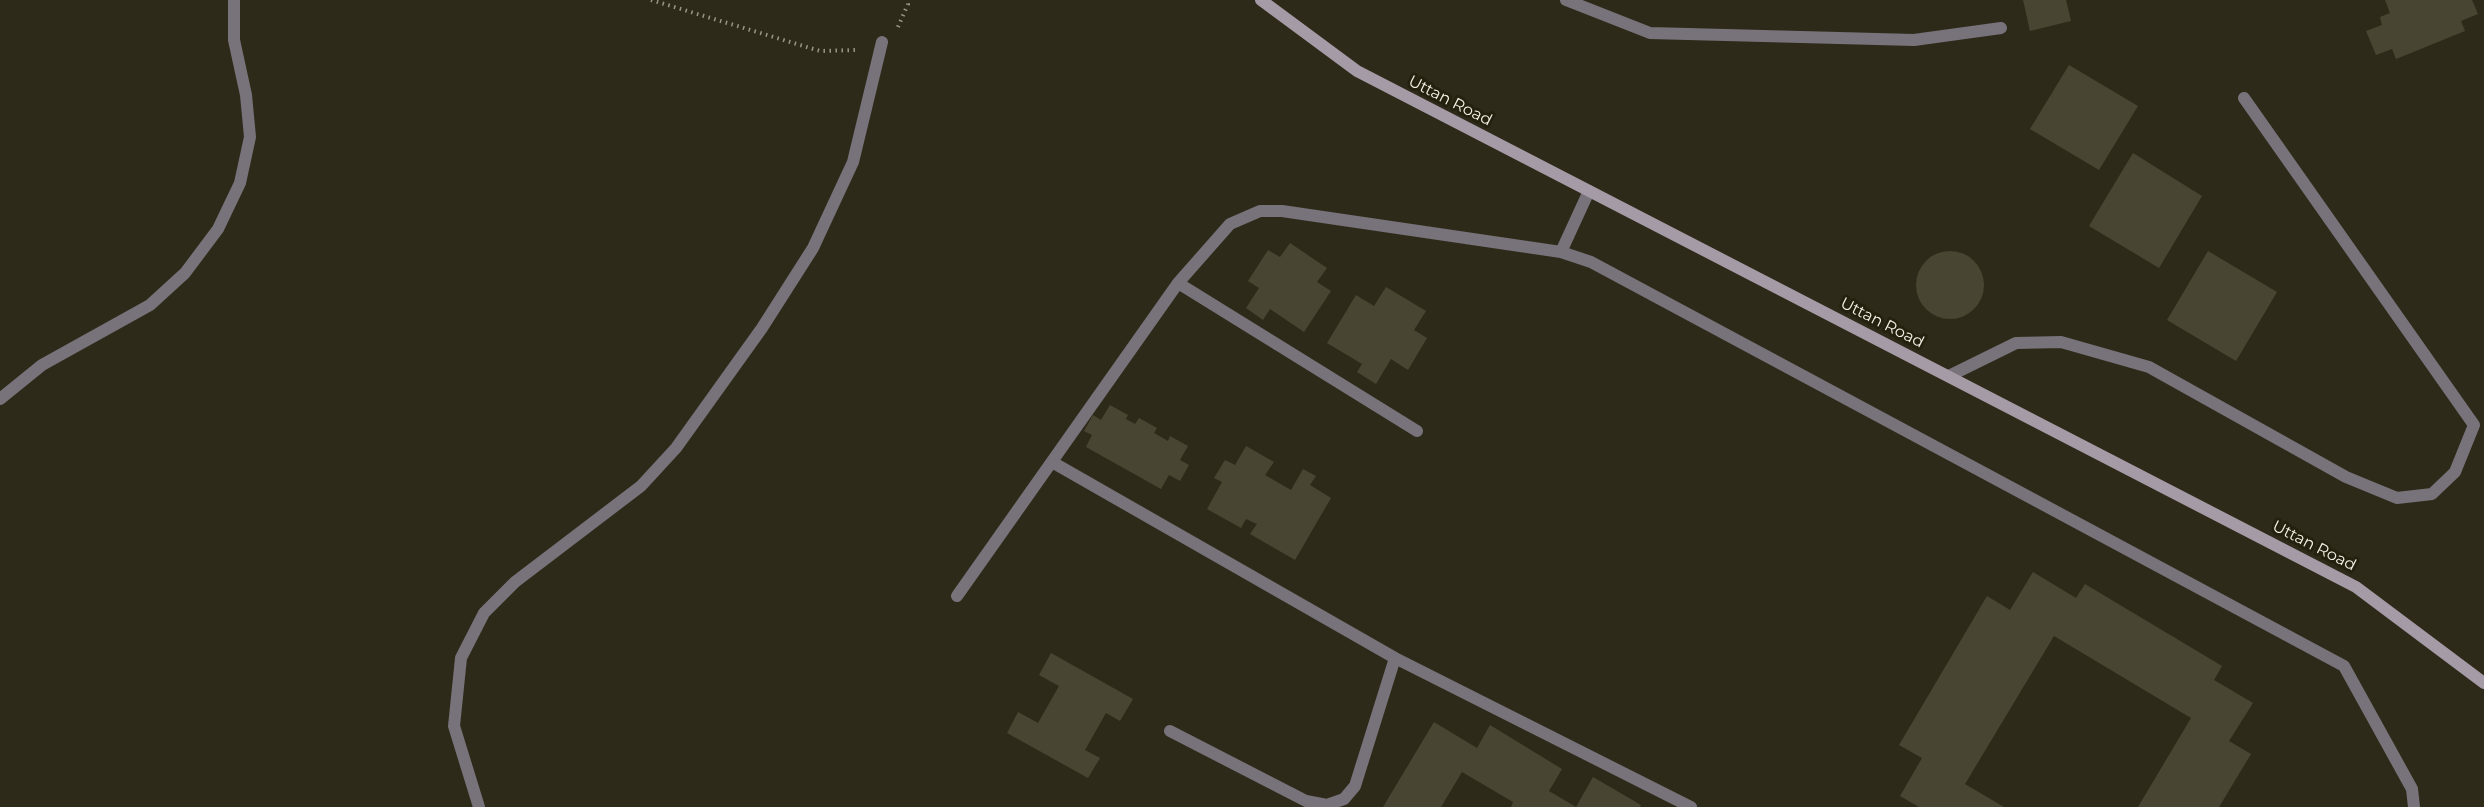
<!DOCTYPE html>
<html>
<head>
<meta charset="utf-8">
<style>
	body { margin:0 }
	canvas { display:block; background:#2e2a19 }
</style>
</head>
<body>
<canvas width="2484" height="807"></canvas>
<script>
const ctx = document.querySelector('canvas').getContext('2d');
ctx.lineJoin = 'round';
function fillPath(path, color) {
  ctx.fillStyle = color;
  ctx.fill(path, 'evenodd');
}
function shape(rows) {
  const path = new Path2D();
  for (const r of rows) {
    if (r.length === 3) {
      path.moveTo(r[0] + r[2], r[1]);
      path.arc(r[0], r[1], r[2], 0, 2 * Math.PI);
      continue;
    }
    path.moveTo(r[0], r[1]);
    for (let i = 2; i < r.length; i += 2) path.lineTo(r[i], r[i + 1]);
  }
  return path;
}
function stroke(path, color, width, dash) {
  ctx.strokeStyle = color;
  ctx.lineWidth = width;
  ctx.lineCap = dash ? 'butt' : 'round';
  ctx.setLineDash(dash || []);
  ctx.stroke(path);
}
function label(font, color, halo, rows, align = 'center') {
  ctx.font = font + ' Montserrat,sans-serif';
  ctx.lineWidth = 6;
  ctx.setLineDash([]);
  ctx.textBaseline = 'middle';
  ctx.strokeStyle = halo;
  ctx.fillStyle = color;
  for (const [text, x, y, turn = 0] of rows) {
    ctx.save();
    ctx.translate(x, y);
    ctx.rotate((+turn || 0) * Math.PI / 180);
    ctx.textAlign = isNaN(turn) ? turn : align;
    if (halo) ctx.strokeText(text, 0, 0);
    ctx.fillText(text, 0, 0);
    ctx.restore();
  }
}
fillPath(shape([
	[2023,0,2066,0,2071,21,2030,31],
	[2385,0,2472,0,2478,14,2461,21,2465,31,2396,59,2392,49,2376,55,2366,31,2382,25,2380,17,2390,13],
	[2069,65,2138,106,2099,170,2030,129],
	[2133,153,2202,196,2159,268,2089,226],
	[1290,243,1327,268,1317,282,1331,291,1304,332,1270,309,1263,320,1246,308,1259,288,1248,281,1268,250,1280,257],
	[2208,251,2277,292,2236,361,2167,320],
	[1950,285,34],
	[1386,287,1426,311,1414,330,1427,338,1408,370,1391,359,1376,384,1357,372,1362,364,1327,343,1356,295,1374,306],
	[1110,405,1128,415,1126,419,1135,424,1139,418,1157,428,1154,433,1168,441,1170,436,1188,446,1180,460,1189,465,1180,481,1169,475,1161,489,1086,447,1092,435,1084,431,1093,415,1101,420],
	[1246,446,1274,462,1265,475,1291,490,1303,469,1316,476,1310,485,1331,498,1295,560,1250,534,1257,524,1246,519,1241,528,1207,509,1222,482,1214,478,1225,460,1235,465],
	[2033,572,2076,598,2085,584,2222,666,2214,680,2253,703,2229,741,2251,754,2219,807,2138,807,2191,718,2054,636,1965,784,2004,807,1919,807,1900,796,1922,758,1899,745,1987,596,2010,610],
	[1051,653,1133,699,1120,721,1106,713,1085,750,1100,758,1088,778,1007,733,1018,712,1038,723,1059,686,1039,675],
	[1434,722,1477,748,1490,725,1562,769,1549,791,1576,807,1593,777,1641,805,1640,807,1511,807,1513,802,1462,772,1441,807,1383,807]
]), '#484532');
stroke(shape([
	[651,0,820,51,856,50],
	[898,27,908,4,907,0]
]), '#999687', 4, [1.5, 4.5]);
stroke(shape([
	[1566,0,1650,33,1914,40,2001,28],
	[1561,252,1589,191],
	[1178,283,1417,431],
	[1949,376,2016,343,2061,342,2149,367,2346,477,2397,498,2432,494,2455,472,2474,425,2244,98],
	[0,399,42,365,150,305,185,273,218,229,240,183,250,137,246,95,234,40,234,0],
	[1052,462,1395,658,1691,807],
	[957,596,1178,283,1230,224,1260,211,1282,211,1561,252,1591,262,2344,666,2412,789,2414,807],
	[1170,731,1306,801,1327,805,1344,799,1355,786,1395,658],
	[479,807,454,726,461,658,484,613,515,582,641,486,676,448,762,328,813,248,853,162,882,42]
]), '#78727a', 12);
stroke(shape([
	[1261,0,1357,71,2356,587,2484,683]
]), '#a59ba7', 12);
label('16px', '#f5f3e7', '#24210f', [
	["Uttan Road",1450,101,27],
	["Uttan Road",1882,323,27],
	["Uttan Road",2314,546,27]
]);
</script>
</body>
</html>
